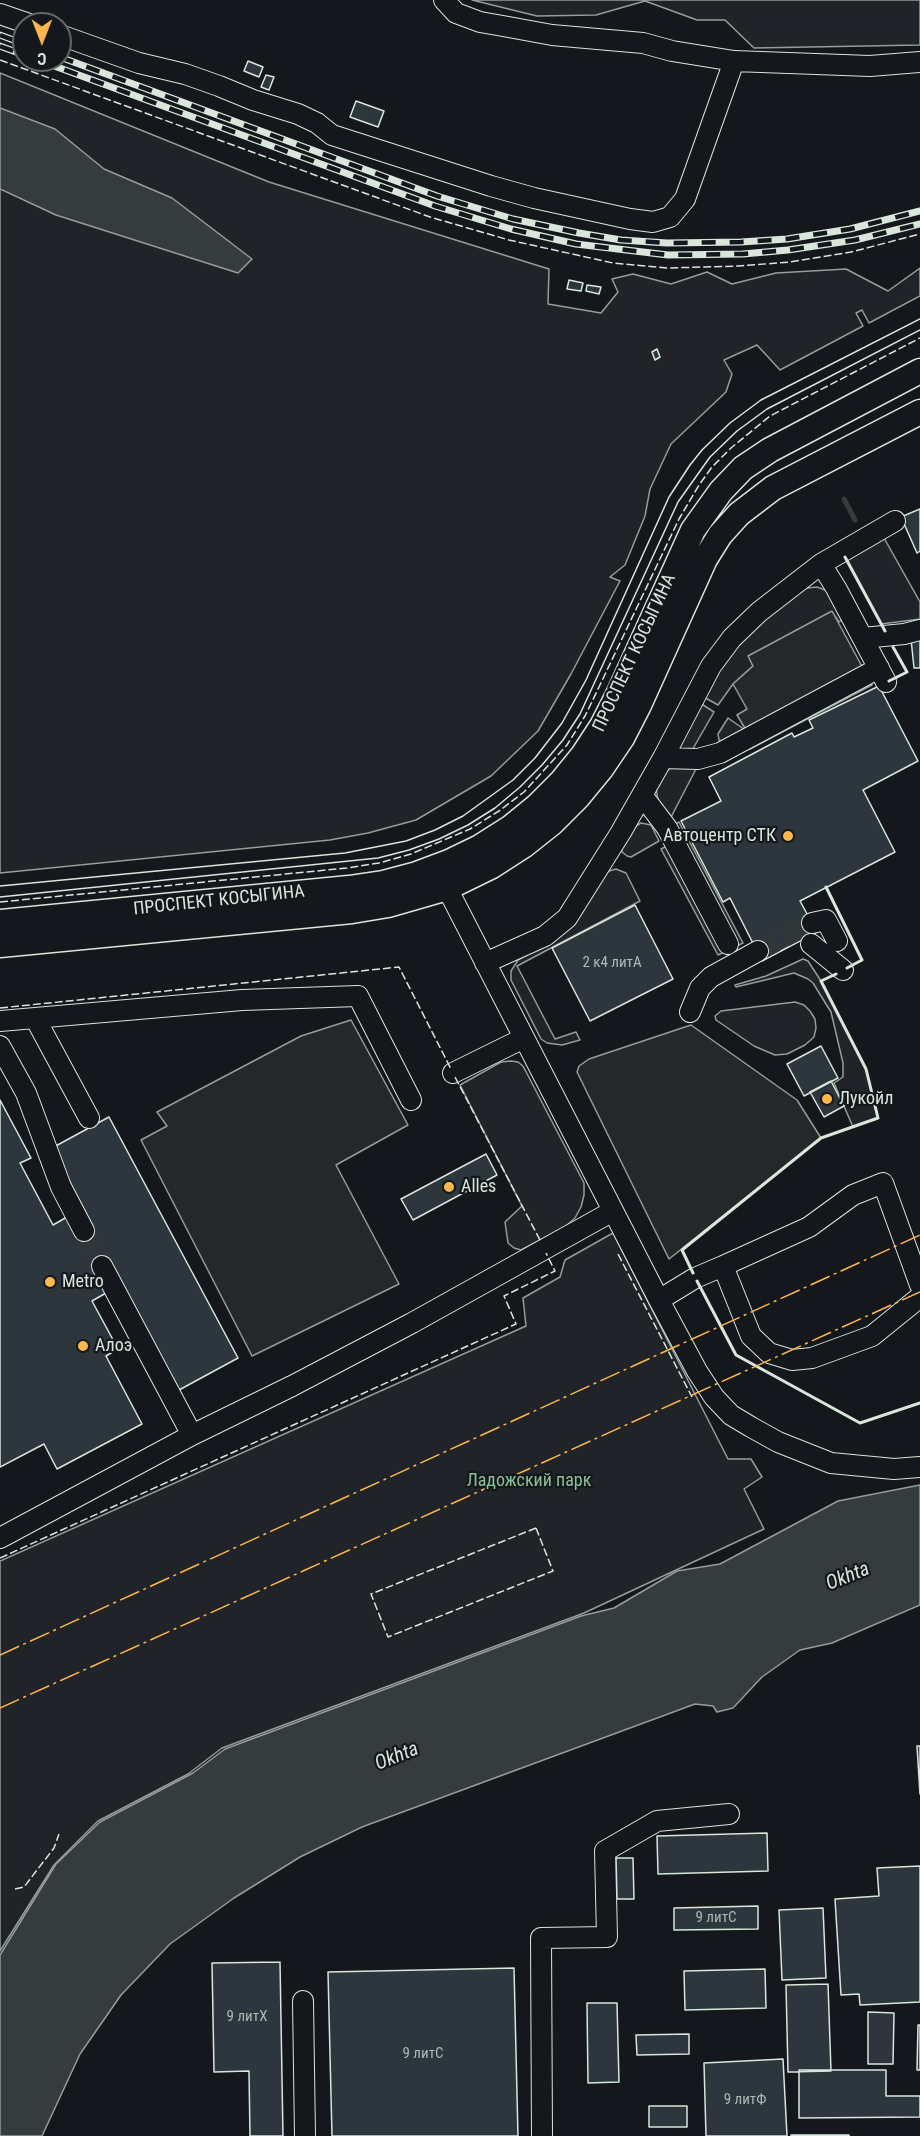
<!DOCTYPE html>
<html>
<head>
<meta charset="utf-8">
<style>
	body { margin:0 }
	#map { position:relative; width:920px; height:2136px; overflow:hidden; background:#14181c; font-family:"Roboto Condensed",sans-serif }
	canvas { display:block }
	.north { position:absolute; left:12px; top:12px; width:60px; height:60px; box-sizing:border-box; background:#14181c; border:2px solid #626a69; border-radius:50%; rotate:180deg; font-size:16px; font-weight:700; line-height:24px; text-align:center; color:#d8e6dc }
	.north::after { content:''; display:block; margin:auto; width:21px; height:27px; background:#ffb74d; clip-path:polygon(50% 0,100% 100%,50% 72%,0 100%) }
</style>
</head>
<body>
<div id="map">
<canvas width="920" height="2136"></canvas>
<div class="north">С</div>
</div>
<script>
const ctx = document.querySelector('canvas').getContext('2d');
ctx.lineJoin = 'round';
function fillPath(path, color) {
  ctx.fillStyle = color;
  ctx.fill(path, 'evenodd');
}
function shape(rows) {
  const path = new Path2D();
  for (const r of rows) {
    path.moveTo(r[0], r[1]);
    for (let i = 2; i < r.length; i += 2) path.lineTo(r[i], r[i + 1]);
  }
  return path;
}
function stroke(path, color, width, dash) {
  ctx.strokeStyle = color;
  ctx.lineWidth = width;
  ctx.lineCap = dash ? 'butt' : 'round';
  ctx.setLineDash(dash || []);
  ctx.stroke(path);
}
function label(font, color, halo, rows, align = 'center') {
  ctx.font = font + ' "Roboto Condensed",sans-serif';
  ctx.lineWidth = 4.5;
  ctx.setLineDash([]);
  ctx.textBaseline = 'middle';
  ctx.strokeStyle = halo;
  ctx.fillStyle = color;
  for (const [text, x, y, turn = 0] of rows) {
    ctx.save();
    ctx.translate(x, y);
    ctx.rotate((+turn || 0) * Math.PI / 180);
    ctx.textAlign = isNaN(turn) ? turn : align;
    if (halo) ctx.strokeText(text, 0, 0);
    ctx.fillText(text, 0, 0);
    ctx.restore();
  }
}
const green = shape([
	[472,0,920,0,920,45,754,48,725,20,697,20,645,1,596,15,537,16,472,0],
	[0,73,269,182,549,269,548,304,601,313,618,292,612,279,633,274,671,284,707,272,732,284,776,273,846,269,888,291,920,268,920,296,869,323,862,310,856,313,863,326,780,370,757,345,724,360,732,374,726,392,671,444,650,489,645,516,625,565,610,577,620,581,571,674,538,731,491,776,416,820,368,833,330,840,0,873,0,73],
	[884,538,920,602,920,619,881,624,845,557,884,538],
	[817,587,828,591,845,618,839,622,832,612,749,656,753,666,733,684,718,705,702,696,718,670,738,645,763,617,797,592,807,588,817,587],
	[700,703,714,712,691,752,680,750,678,746,700,703],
	[728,718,745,730,722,741,719,740,718,734,728,718],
	[683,767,696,769,669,821,658,801,656,787,665,772,671,768,683,767],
	[641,823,651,825,659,841,631,857,627,856,622,852,622,848,636,826,641,823],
	[616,869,626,873,640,901,517,966,555,1039,576,1032,580,1040,562,1045,547,1043,541,1039,511,980,511,971,518,960,553,940,577,920,605,875,609,871,616,869],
	[803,959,808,961,821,981,866,1069,878,1118,853,1127,834,1083,843,1077,843,1063,831,1012,813,983,808,979,794,973,736,987,735,985,766,976,803,959],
	[795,1002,804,1005,810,1011,815,1019,816,1028,814,1037,805,1045,787,1054,775,1055,754,1046,716,1020,715,1016,721,1011,795,1002],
	[511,1061,518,1062,523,1066,584,1183,584,1195,581,1207,575,1218,565,1227,521,1250,514,1248,508,1243,505,1222,522,1206,460,1085,501,1062,511,1061],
	[613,1233,728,1459,751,1459,762,1477,744,1489,764,1529,584,1613,222,1748,188,1774,98,1821,54,1865,0,1951,0,1561,526,1326,523,1298,560,1277,565,1260,613,1233]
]);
fillPath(green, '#202428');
stroke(green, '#939e99', 1.5);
const parking = shape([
	[832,611,872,685,750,749,741,732,746,730,737,715,747,709,733,684,753,666,748,656,832,611],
	[679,822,743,943,718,955,661,849,671,844,664,830,679,822],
	[351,1020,408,1125,336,1165,399,1284,252,1356,141,1140,167,1126,157,1112,301,1036,351,1020],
	[691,1025,797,1100,821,1138,669,1259,577,1072,579,1066,589,1059,691,1025]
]);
fillPath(parking, '#24282b');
stroke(parking, '#939e99', 1.5);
const water = shape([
	[0,108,55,129,104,169,172,198,252,259,238,273,56,215,0,189,0,108],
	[920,1485,920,1605,832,1643,800,1650,762,1677,733,1708,717,1712,713,1706,695,1704,362,1827,300,1857,234,1898,170,1944,121,1995,80,2054,42,2136,0,2136,0,1955,56,1864,100,1822,193,1773,225,1749,581,1616,614,1608,677,1571,720,1564,838,1501,920,1485]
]);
fillPath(water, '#363b3e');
stroke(water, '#939e99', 1.5);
stroke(shape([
	[844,499,855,520]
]), '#363b3e', 5);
const building = shape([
	[248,61,263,67,259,77,244,71,248,61],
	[266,75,274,77,269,90,261,87,266,75],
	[356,101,384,111,378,127,350,117,356,101],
	[569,280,583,283,581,291,567,289,569,280],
	[587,285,601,287,599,294,586,291,587,285],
	[657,349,660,357,655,360,652,352,657,349],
	[920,509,920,551,917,553,901,517,920,509],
	[920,637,920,668,914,668,911,639,920,637],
	[879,686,918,761,863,790,895,852,800,901,817,932,762,961,730,898,723,902,681,821,721,801,709,777,792,733,794,737,813,728,809,720,879,686],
	[635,905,673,979,590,1021,552,948,635,905],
	[821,1046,838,1078,804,1096,787,1064,821,1046],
	[831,1081,844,1106,824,1117,810,1092,831,1081],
	[0,1100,31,1158,20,1163,53,1225,67,1217,76,1235,93,1226,52,1148,109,1117,238,1358,179,1390,111,1262,94,1271,106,1293,92,1301,118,1349,106,1356,142,1424,57,1469,44,1444,0,1467,0,1100],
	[486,1154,497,1175,413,1220,401,1199,486,1154],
	[917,1746,920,1746,920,1794,917,1746],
	[767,1833,768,1871,658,1874,657,1836,767,1833],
	[616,1858,633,1858,634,1899,617,1899,616,1858],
	[920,1866,920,2002,860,2005,859,1994,841,1995,835,1899,879,1896,877,1868,920,1866],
	[758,1906,758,1929,674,1930,674,1908,758,1906],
	[823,1908,826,1978,782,1980,779,1910,823,1908],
	[280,1962,283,2136,250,2136,249,2071,214,2072,212,1963,280,1962],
	[514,1968,518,2136,332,2136,328,1972,514,1968],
	[765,1969,766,2008,685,2010,684,1971,765,1969],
	[828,1984,831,2071,788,2072,786,1985,828,1984],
	[587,2003,617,2003,619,2082,588,2083,587,2003],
	[868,2012,894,2013,893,2064,868,2064,868,2012],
	[918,2025,920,2025,920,2070,917,2070,918,2025],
	[689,2034,689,2054,637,2055,636,2035,689,2034],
	[783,2059,787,2136,706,2136,704,2063,783,2059],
	[799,2070,886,2070,886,2096,920,2096,920,2117,799,2118,799,2070],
	[649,2106,687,2106,687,2127,649,2127,649,2106],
	[791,2135,849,2135,849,2136,791,2136,791,2135]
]);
fillPath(building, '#2c363c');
stroke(building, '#d8e6dc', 1.5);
stroke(shape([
	[758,951,812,923],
	[84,1231,102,1266]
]), '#313739', 20, [20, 10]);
const minor = shape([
	[444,0,456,13,480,22,503,26,552,35,643,43,672,51,734,61,870,66,920,62],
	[0,14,29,24],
	[60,35,139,63,185,74,219,86,253,100,298,114,317,123,332,135,491,186,534,198,630,219,653,222,670,217,685,199,734,61],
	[821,564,895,521],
	[863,638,904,634,920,630],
	[663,758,698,759,720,753,879,668],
	[642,795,667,828,728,944],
	[447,888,659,1300,697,1371,714,1397,731,1415,751,1427,778,1442,831,1463,894,1469,920,1467],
	[812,923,826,920,837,941],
	[811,944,843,970],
	[485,963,545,936,567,918,621,832,663,758,711,666,732,638,759,612,821,564,836,588,886,682],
	[690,1012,700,988,711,977,758,951],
	[35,1018,89,1118],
	[0,1021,242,1000,358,996,411,1100],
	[0,1046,26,1093,61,1187,84,1231],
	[453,1073,524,1038],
	[102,1266,192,1435],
	[723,1266,809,1227,853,1195,883,1183,920,1285],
	[659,1300,695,1278,723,1266,751,1336,769,1353,792,1360,812,1358,872,1336,920,1297],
	[0,1538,192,1435,292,1386,412,1323,613,1211],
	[303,2001,305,2136],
	[542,2136,541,1938,607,1937,605,1851,657,1821,729,1814]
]);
const major = shape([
	[0,922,349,888,383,883,417,874,449,862,480,847,510,828,537,806,561,782,583,755,602,726,618,695,693,530,721,491,743,468,770,450,920,371],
	[0,945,352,911,388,905,447,888,492,866,523,846,552,823,578,797,601,769,622,738,639,705,705,559,720,535,739,514,773,488,920,412]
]);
stroke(minor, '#d8e6dc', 22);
stroke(major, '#d8e6dc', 27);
stroke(minor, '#14181c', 20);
stroke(major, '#14181c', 24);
stroke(shape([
	[0,886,345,853,406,841,435,830,463,816,513,780,535,758,562,723,586,680,669,497,690,465,702,450,730,423,761,400,920,319],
	[0,897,378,858,409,850,439,839,468,825,495,808,520,787,542,765,563,740,580,714,678,502,710,457,737,431,767,409,920,330]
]), '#d8e6dc', 1.5);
const rail = shape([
	[0,35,24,44],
	[0,46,24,55],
	[60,57,437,196,513,219,579,233,621,240,667,243,741,242,787,239,850,229,920,211],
	[38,60,435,206,511,229,576,244,668,255,743,254,788,250,855,240,920,224]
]);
stroke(rail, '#d8e6dc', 7);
stroke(rail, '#14181c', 4.5, [14]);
stroke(shape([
	[0,60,430,217,509,240,613,263,667,268,739,266,790,262,851,252,920,234],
	[0,902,347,868,379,863,411,854,470,829,499,811,524,792,567,745,585,716,599,687,679,519,699,485,712,467,731,448,770,416,920,338],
	[0,1008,399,967,451,1069],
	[455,1077,541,1242],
	[618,1254,692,1397],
	[536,1528,553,1571,388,1637,371,1594,536,1528],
	[0,1558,516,1324,504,1296,555,1271,546,1253],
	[15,1889,24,1887,54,1848,59,1834]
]), '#d8e6dc', 1.5, [8, 3]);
stroke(shape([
	[845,557,885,631],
	[889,681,907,672,893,647],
	[826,887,862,960,847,968],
	[693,1273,682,1250,821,1138,878,1118,866,1069,821,981,836,974],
	[697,1281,736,1355,860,1423,920,1403]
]), '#d8e6dc', 3);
stroke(shape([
	[0,1655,920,1235],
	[0,1708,920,1292]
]), '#ffb74d', 1.5, [21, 4.5, 3, 4.5]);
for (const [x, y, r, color] of [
	[788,836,6,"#ffb74d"],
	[827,1099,6,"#ffb74d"],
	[449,1187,6,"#ffb74d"],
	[50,1282,6,"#ffb74d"],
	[83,1346,6,"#ffb74d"]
]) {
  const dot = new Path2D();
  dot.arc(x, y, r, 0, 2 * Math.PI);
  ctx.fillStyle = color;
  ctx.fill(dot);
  stroke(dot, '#14181c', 2);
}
label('15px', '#adbab4', null, [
	["2 к4 литА",612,963],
	["9 литС",716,1918],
	["9 литХ",247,2017],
	["9 литС",423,2054],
	["9 литФ",745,2100]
]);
label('18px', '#d8e6dc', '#14181c', [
	["ПРОСПЕКТ КОСЫГИНА",635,653,-65],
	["ПРОСПЕКТ КОСЫГИНА",219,901,-6]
]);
label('18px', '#d8e6dc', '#14181c', [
	["Автоцентр СТК",776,836,"right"],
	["Лукойл",839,1099],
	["Alles",461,1187],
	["Metro",62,1282],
	["Алоэ",95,1346]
], 'left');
label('18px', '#8ac095', '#14181c', [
	["Ладожский парк",529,1481]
]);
label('italic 20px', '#d8e6dc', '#14181c', [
	["Okhta",848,1577,-22],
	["Okhta",397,1757,-22]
]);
</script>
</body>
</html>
